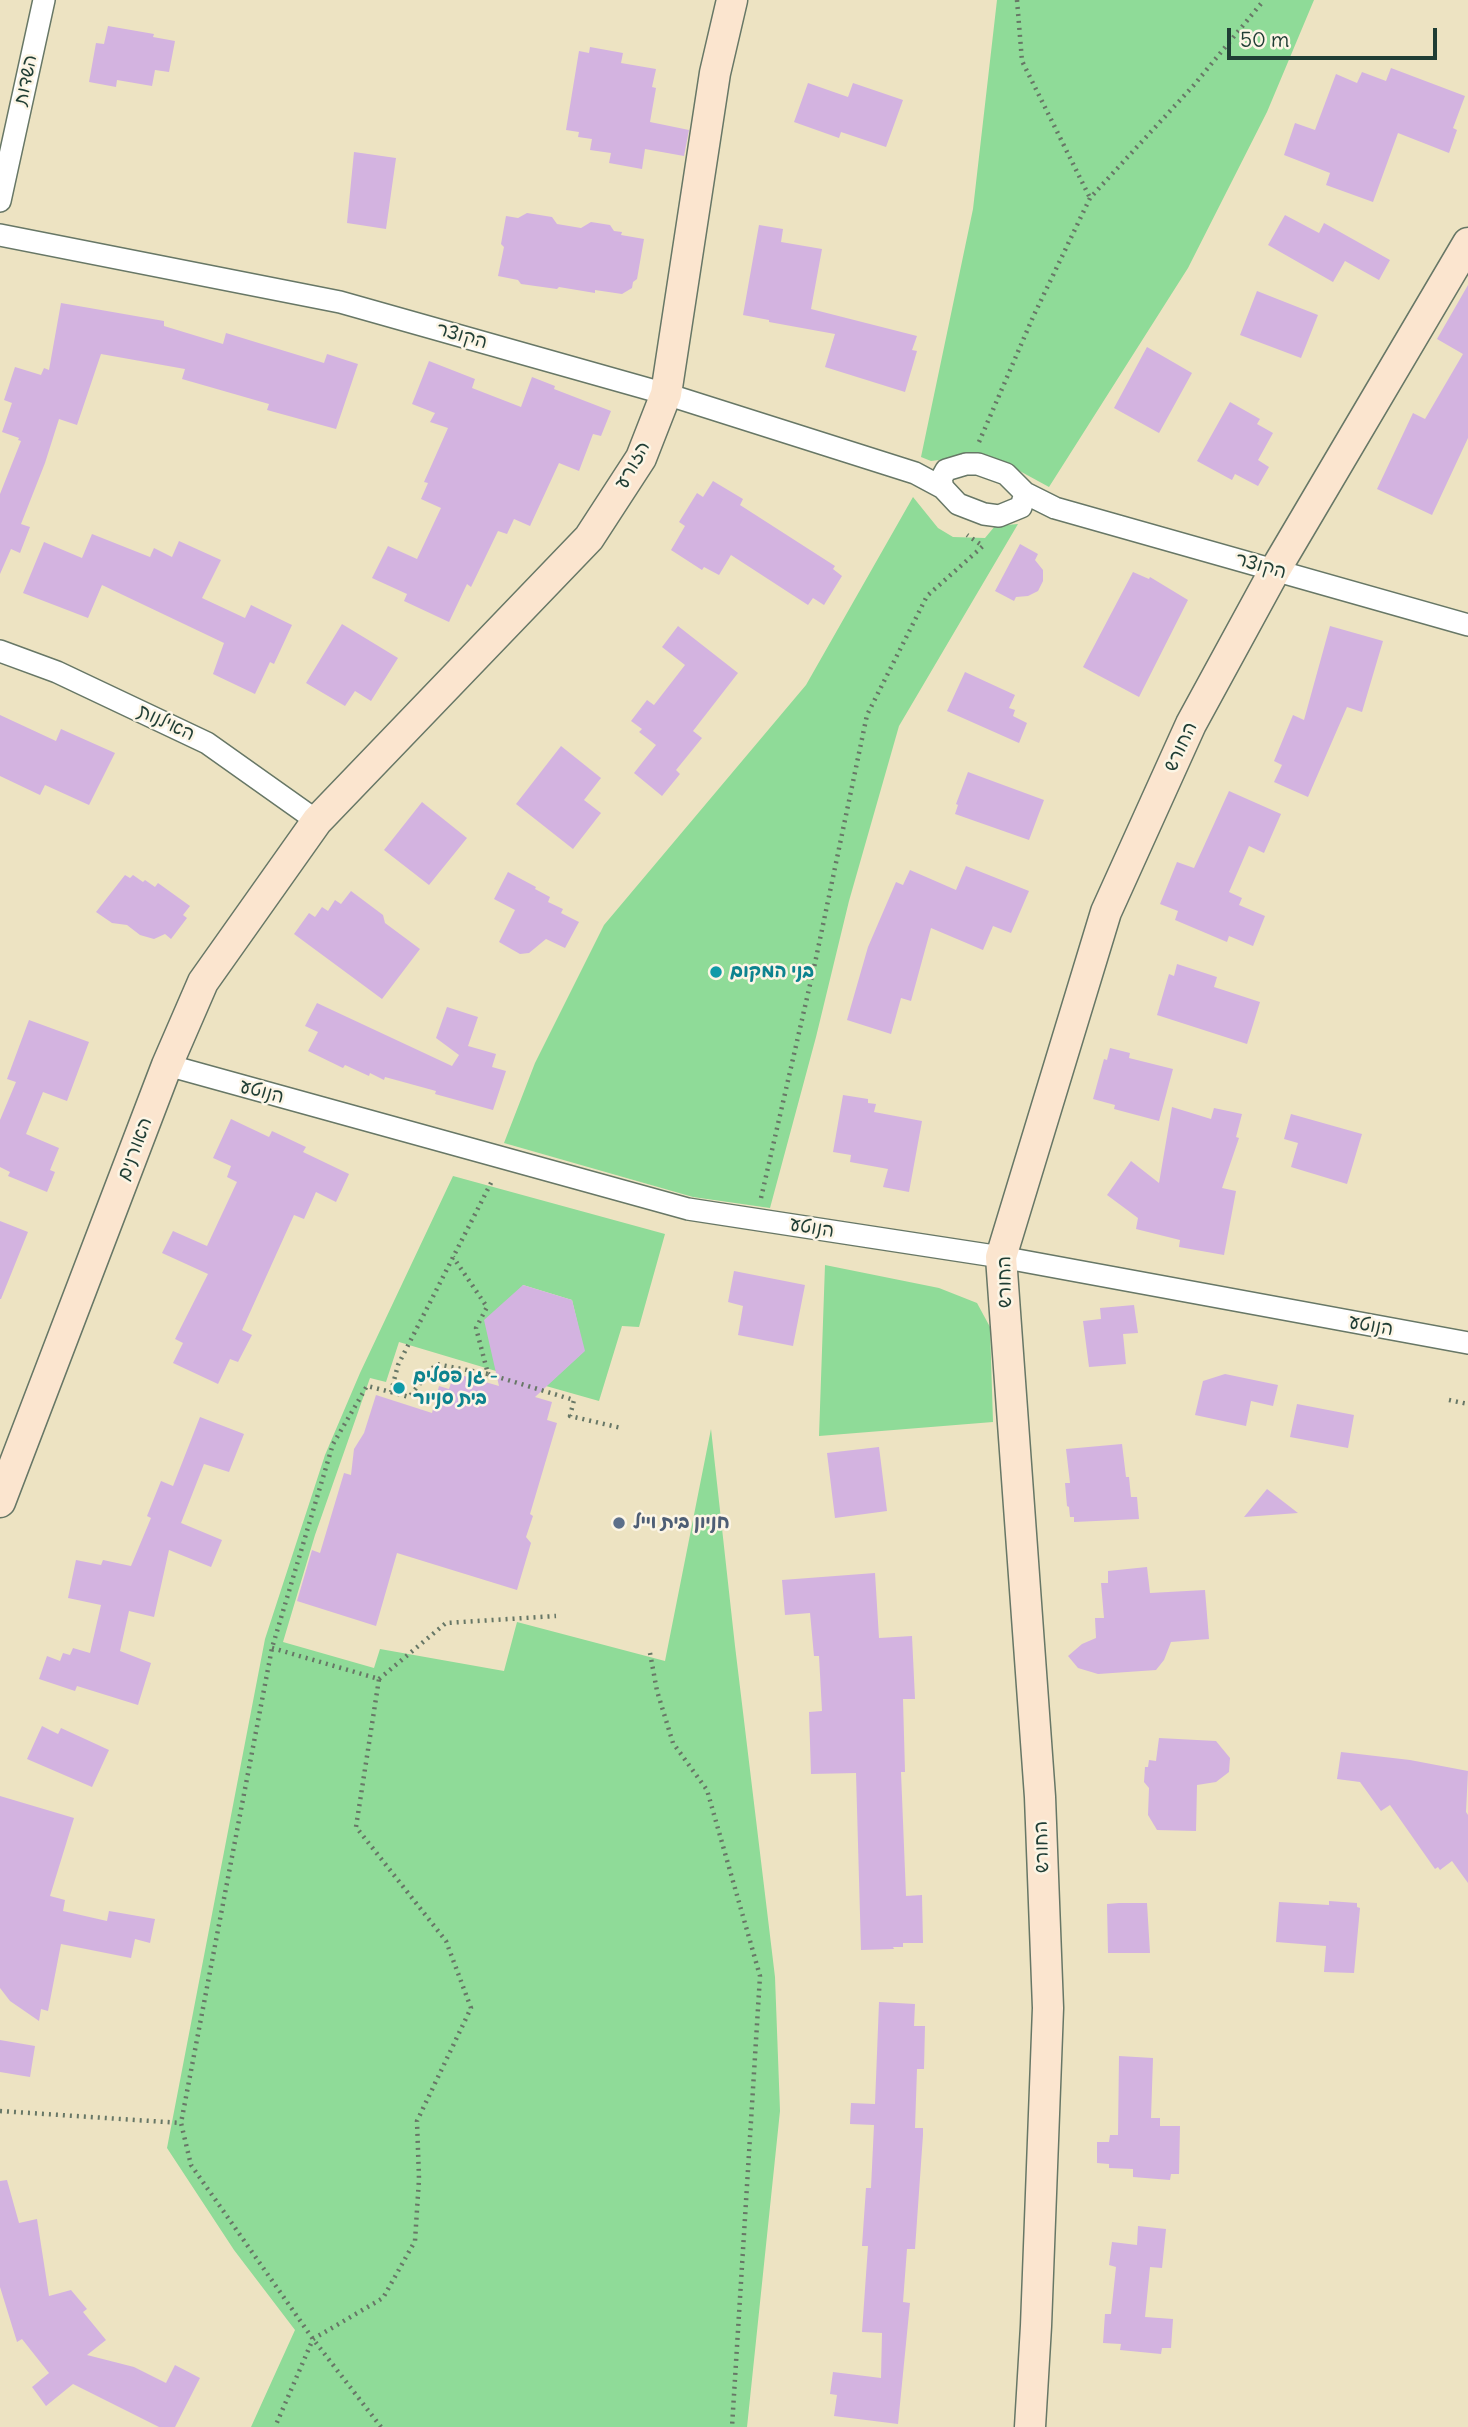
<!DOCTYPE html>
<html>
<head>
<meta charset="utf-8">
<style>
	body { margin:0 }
	#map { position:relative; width:1468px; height:2427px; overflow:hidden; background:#ede3c2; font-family:Delius,sans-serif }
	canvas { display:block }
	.scale { position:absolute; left:1227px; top:28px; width:210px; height:32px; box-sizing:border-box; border:4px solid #1f3d34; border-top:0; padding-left:9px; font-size:21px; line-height:24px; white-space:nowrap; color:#1f3d34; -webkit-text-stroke:5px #fcf5e5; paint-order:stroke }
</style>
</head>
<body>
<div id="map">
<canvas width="1468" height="2427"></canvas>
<div class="scale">50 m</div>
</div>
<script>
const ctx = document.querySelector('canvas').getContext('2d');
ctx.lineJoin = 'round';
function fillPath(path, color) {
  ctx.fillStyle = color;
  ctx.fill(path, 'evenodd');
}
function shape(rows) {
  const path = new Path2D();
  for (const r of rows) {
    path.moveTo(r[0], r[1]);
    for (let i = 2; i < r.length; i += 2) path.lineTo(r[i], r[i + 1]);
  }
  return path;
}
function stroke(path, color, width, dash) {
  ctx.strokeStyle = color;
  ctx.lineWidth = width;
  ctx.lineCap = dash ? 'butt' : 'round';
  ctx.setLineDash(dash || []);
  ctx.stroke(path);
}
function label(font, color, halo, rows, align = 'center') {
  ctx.font = font + ' Delius,"Playpen Sans Hebrew",sans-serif';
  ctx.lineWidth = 5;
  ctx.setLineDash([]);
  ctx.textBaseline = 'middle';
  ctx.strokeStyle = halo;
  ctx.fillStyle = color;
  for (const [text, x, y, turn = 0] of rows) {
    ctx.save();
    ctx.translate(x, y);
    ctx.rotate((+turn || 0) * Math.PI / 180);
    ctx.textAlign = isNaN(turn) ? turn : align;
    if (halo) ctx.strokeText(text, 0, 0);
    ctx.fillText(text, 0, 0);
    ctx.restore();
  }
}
fillPath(shape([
	[997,0,1314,0,1267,112,1188,268,1049,487,1005,463,947,459,931,461,921,457,973,209],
	[913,497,938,528,953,537,985,538,995,526,1018,524,899,726,849,901,816,1037,770,1208,693,1197,504,1143,535,1063,604,925,806,685],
	[453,1176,665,1234,639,1327,622,1326,599,1401,546,1386,584,1351,572,1300,523,1285,496,1371,399,1342,386,1382,370,1378,315,1535,283,1642,374,1668,380,1649,504,1671,517,1622,665,1661,711,1429,735,1646,775,1977,780,2111,747,2427,251,2427,295,2330,234,2250,167,2148,265,1639,325,1455,360,1373],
	[825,1265,939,1288,977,1303,990,1327,993,1422,819,1436]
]), '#8fdb98');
fillPath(shape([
	[108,26,154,34,153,37,175,41,169,72,155,70,152,86,117,80,116,87,89,82,96,43,104,44],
	[590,47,623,53,621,63,656,69,652,87,656,88,650,122,689,130,684,156,645,149,642,169,609,163,611,153,590,150,592,139,578,137,579,132,566,130,579,51,589,53],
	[1391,68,1465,96,1453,128,1457,130,1449,153,1398,133,1373,202,1326,185,1330,173,1284,155,1295,123,1315,130,1336,74,1357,83,1362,72,1386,81],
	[808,83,848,97,853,83,903,100,886,147,841,132,839,138,794,122],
	[354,152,396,158,386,229,347,223],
	[527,213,552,217,557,224,581,228,591,222,610,225,614,231,622,232,621,235,644,239,637,279,633,282,632,288,622,294,595,290,595,293,559,287,557,289,521,284,518,280,498,276,504,247,501,244,506,216,518,218],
	[1285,215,1319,233,1324,223,1390,260,1379,280,1345,261,1333,282,1268,245],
	[759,225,783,229,781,242,822,249,811,309,917,336,912,350,917,351,905,392,825,367,835,334,769,322,769,320,743,315],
	[1468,285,1468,438,1432,515,1377,489,1413,413,1425,419,1463,354,1437,339],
	[1257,291,1318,315,1301,358,1240,335],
	[61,303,164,321,164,326,223,344,226,333,324,363,327,354,358,364,336,429,267,410,269,404,182,379,185,369,101,354,77,425,59,419,45,463,21,524,30,527,20,553,11,549,0,574,0,494,21,441,18,440,19,438,2,432,12,403,4,400,15,367,41,375,44,368,49,370],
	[1147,347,1192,373,1159,433,1114,408],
	[429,361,475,379,472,388,521,407,532,377,555,386,554,389,611,411,601,436,593,434,579,471,559,463,530,526,514,519,507,534,498,531,471,587,467,584,449,622,404,601,407,594,372,578,388,546,417,559,441,508,421,499,428,483,424,482,448,428,430,422,435,413,412,404],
	[1230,402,1260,419,1257,424,1273,433,1258,460,1269,467,1258,486,1235,474,1232,480,1197,461],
	[713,481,743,499,740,505,835,566,833,569,842,576,824,605,813,598,808,605,731,555,719,575,704,567,702,570,671,550,685,526,679,522,697,493,703,497],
	[92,534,150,557,154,548,172,557,179,541,221,560,202,598,245,618,251,605,292,625,274,664,270,662,255,694,213,674,224,643,102,585,88,618,23,593,44,542,82,558],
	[1020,544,1038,554,1035,560,1043,570,1043,581,1038,591,1028,596,1016,597,1014,601,995,591],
	[1133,572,1149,579,1150,577,1188,600,1139,697,1083,667],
	[342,624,398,658,371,701,355,691,345,706,306,683],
	[678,626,738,673,693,731,702,738,676,770,680,774,662,796,634,773,656,745,639,732,642,729,631,721,647,700,654,705,685,665,662,647],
	[1330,626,1383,641,1362,712,1347,707,1308,797,1274,782,1282,765,1274,761,1293,715,1304,720],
	[965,672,1015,695,1009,708,1015,710,1013,716,1027,723,1019,743,947,711],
	[0,715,56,741,61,729,115,753,89,805,45,785,40,795,0,776],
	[561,746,601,778,584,800,601,813,573,849,516,804],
	[968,772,1044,800,1029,840,955,814,958,805,956,804],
	[1229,791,1281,814,1264,853,1249,846,1229,892,1242,898,1239,905,1265,916,1253,946,1229,936,1227,942,1175,920,1178,911,1160,904,1177,862,1194,868],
	[422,802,467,838,429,885,384,850],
	[966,866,1029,891,1011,933,993,926,983,950,931,928,911,1001,901,998,891,1034,847,1020,868,947,896,882,903,885,910,870,956,890],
	[508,872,536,887,535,889,550,897,548,902,563,909,561,913,579,922,565,948,546,939,529,953,520,954,499,942,515,910,494,899],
	[125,875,130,878,133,875,143,882,145,880,155,887,158,883,190,906,183,915,187,918,171,939,165,934,154,939,140,935,127,925,112,923,96,912],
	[351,891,383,915,385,923,420,949,382,999,294,934,309,913,315,917,322,907,328,911,335,900,341,904],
	[1177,964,1217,977,1214,987,1260,1002,1247,1044,1157,1015,1169,974,1174,976],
	[317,1003,452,1066,459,1055,436,1038,447,1007,478,1017,468,1046,496,1054,492,1067,506,1071,493,1110,435,1094,436,1091,385,1077,384,1080,370,1073,369,1076,345,1065,343,1068,308,1051,318,1032,305,1026],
	[29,1020,89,1042,67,1101,43,1092,26,1134,59,1148,50,1170,55,1172,47,1192,8,1176,10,1172,0,1167,0,1120,16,1082,7,1079],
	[1110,1048,1130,1053,1129,1058,1173,1069,1159,1121,1114,1109,1115,1105,1093,1099,1104,1059,1107,1060],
	[843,1095,868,1099,868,1103,876,1104,874,1112,922,1121,909,1192,883,1187,888,1169,850,1162,851,1155,833,1152],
	[1172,1107,1211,1119,1214,1108,1242,1114,1236,1137,1239,1138,1222,1188,1236,1191,1224,1255,1179,1247,1180,1240,1136,1229,1138,1218,1107,1195,1131,1161,1159,1183],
	[1291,1114,1362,1134,1347,1184,1291,1167,1298,1143,1284,1139],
	[231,1119,269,1137,272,1131,306,1147,303,1152,349,1174,336,1202,316,1192,304,1219,294,1215,242,1330,252,1335,238,1362,230,1359,218,1384,173,1363,183,1343,175,1339,208,1274,162,1253,173,1231,207,1246,237,1182,227,1177,231,1166,213,1158],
	[0,1221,28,1232,1,1299,0,1299],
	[734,1271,805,1285,793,1346,738,1335,743,1306,728,1302],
	[523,1285,572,1300,585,1351,535,1397,552,1402,547,1420,557,1423,530,1514,533,1516,526,1537,531,1543,517,1590,397,1553,376,1626,297,1601,312,1550,320,1553,344,1473,351,1475,354,1449,364,1433,376,1395,432,1413,439,1386,449,1389,454,1373,499,1386,484,1320],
	[1134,1305,1138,1333,1123,1334,1126,1364,1089,1367,1083,1321,1101,1319,1100,1308],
	[1225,1374,1278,1385,1273,1406,1251,1401,1246,1426,1195,1415,1203,1381],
	[1297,1404,1354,1415,1348,1448,1290,1437],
	[200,1417,244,1434,229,1472,204,1464,181,1523,222,1540,211,1567,169,1550,154,1617,129,1611,120,1651,151,1663,138,1705,77,1686,75,1691,39,1679,47,1656,60,1661,63,1653,70,1655,73,1648,90,1653,101,1605,68,1598,76,1560,101,1565,103,1560,131,1566,151,1518,147,1516,161,1481,173,1486],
	[1122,1444,1126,1477,1129,1477,1131,1497,1137,1497,1139,1519,1074,1522,1074,1517,1070,1517,1069,1507,1067,1506,1065,1483,1070,1483,1066,1449],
	[879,1447,887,1511,835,1518,827,1453],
	[1267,1489,1298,1513,1244,1517],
	[1147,1567,1150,1593,1205,1590,1209,1639,1171,1642,1164,1660,1156,1670,1098,1674,1078,1668,1068,1656,1082,1644,1096,1638,1095,1618,1104,1618,1101,1583,1108,1583,1108,1571],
	[875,1573,879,1638,912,1636,915,1699,903,1699,905,1772,901,1772,906,1896,922,1895,923,1943,903,1943,903,1947,893,1947,894,1949,861,1950,856,1773,811,1774,809,1712,822,1711,819,1656,814,1656,810,1613,785,1615,782,1580],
	[42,1726,58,1734,61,1728,109,1750,92,1787,27,1759],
	[1159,1738,1216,1741,1230,1758,1229,1772,1216,1782,1197,1785,1196,1831,1157,1830,1148,1815,1149,1788,1144,1782,1145,1767,1148,1767,1149,1760,1156,1761],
	[1341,1752,1410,1760,1468,1771,1466,1812,1468,1815,1468,1883,1452,1861,1440,1870,1438,1867,1435,1869,1390,1805,1381,1811,1360,1782,1337,1779],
	[0,1796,74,1818,50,1896,65,1900,63,1911,107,1921,109,1911,155,1919,150,1943,135,1939,131,1958,61,1944,48,2011,41,2009,39,2021,10,2001,0,1988],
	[1329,1901,1357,1903,1357,1907,1360,1908,1354,1973,1324,1972,1326,1946,1276,1942,1279,1902,1329,1905],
	[1119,1903,1147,1903,1150,1953,1108,1953,1107,1904],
	[879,2002,915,2004,914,2026,925,2026,924,2069,917,2069,915,2128,923,2128,923,2135,915,2249,907,2249,903,2302,910,2303,898,2424,834,2416,837,2395,830,2394,833,2372,881,2378,882,2333,862,2332,868,2246,862,2246,866,2188,871,2188,874,2125,850,2124,851,2103,875,2104],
	[0,2040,35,2046,30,2077,0,2072],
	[1119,2056,1153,2058,1151,2118,1160,2118,1160,2126,1180,2126,1179,2174,1171,2174,1170,2180,1133,2177,1133,2169,1109,2168,1109,2164,1097,2163,1097,2142,1109,2142,1110,2135,1118,2135],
	[7,2180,19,2223,37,2219,49,2296,71,2290,87,2309,83,2312,106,2340,87,2355,134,2367,166,2383,175,2365,200,2378,175,2427,159,2427,73,2384,46,2406,32,2387,49,2373,22,2339,17,2342,0,2287,0,2181],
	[1138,2226,1166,2229,1162,2268,1150,2267,1145,2317,1173,2319,1171,2348,1162,2348,1161,2354,1120,2350,1121,2344,1103,2343,1105,2314,1111,2314,1116,2267,1109,2265,1112,2242,1137,2245]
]), '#d3b3e0');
const street = shape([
	[0,201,44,0],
	[0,235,340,302,666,394,915,473,943,488],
	[966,464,978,464,1006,474,1025,493,1021,507,999,516,984,514,958,504,943,488,941,479,946,470,966,464],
	[1025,493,1055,508,1468,625],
	[0,651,57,672,207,743,317,821],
	[167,1065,688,1209,1001,1257,1468,1343]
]);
const secondary = shape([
	[0,1502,167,1065,203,982,317,821,589,538,641,458,666,394,715,73,732,0],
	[1030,2427,1036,2326,1048,2008,1040,1797,1001,1257,1106,912,1191,724,1275,570,1468,243]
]);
stroke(street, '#677766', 24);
stroke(secondary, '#677766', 33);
stroke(shape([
	[1017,0,1022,61,1090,198],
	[979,442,1033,317,1090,198,1194,85,1264,0],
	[761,1198,815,963,867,715,927,596,983,546,967,535],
	[488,1374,574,1400,570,1416,621,1428],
	[391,1392,409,1397,436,1364,488,1374,476,1328,487,1307,453,1257],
	[1449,1400,1468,1404],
	[272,1648,379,1679,356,1827,446,1941,471,2008,417,2121,419,2179,415,2241,383,2298,313,2339,275,2427],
	[650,1653,657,1691,673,1743,707,1790,760,1976,732,2427],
	[379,1679,446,1623,556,1616],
	[0,2111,181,2123],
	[381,2427,313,2339,191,2165,181,2123,272,1648,333,1444,367,1386,391,1392,398,1365,493,1179]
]), '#677766', 4.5, [2, 5]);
stroke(street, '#fff', 21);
stroke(secondary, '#fbe5cf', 30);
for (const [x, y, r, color] of [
	[716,972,7,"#0f9aa8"],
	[399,1388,7,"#0f9aa8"],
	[619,1523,7,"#5c6f8a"]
]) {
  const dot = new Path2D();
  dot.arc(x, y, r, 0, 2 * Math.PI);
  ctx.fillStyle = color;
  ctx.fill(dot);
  stroke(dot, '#fcf5e5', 2.5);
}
label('19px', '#1f3d34', '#fcf5e5', [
	["השדות",26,80,-78],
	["הקוצר",462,336,16],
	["הזורע",633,465,-61],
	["הקוצר",1261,566,16],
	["האילנות",166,723,25],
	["החורש",1181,747,-65],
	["הנוטע",262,1092,15],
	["האורנים",135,1149,-69],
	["הנוטע",812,1228,9],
	["החורש",1005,1282,-91],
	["הנוטע",1371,1326,10],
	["החורש",1042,1847,-92]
]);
label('bold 19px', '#0d838f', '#fcf5e5', [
	["בני המקום",730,972],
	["גן פסלים -",413,1377],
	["בית סניור",413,1399]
], 'left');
label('bold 19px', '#4e5e75', '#fcf5e5', [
	["חניון בית וייל",633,1523]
], 'left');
</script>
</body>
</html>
